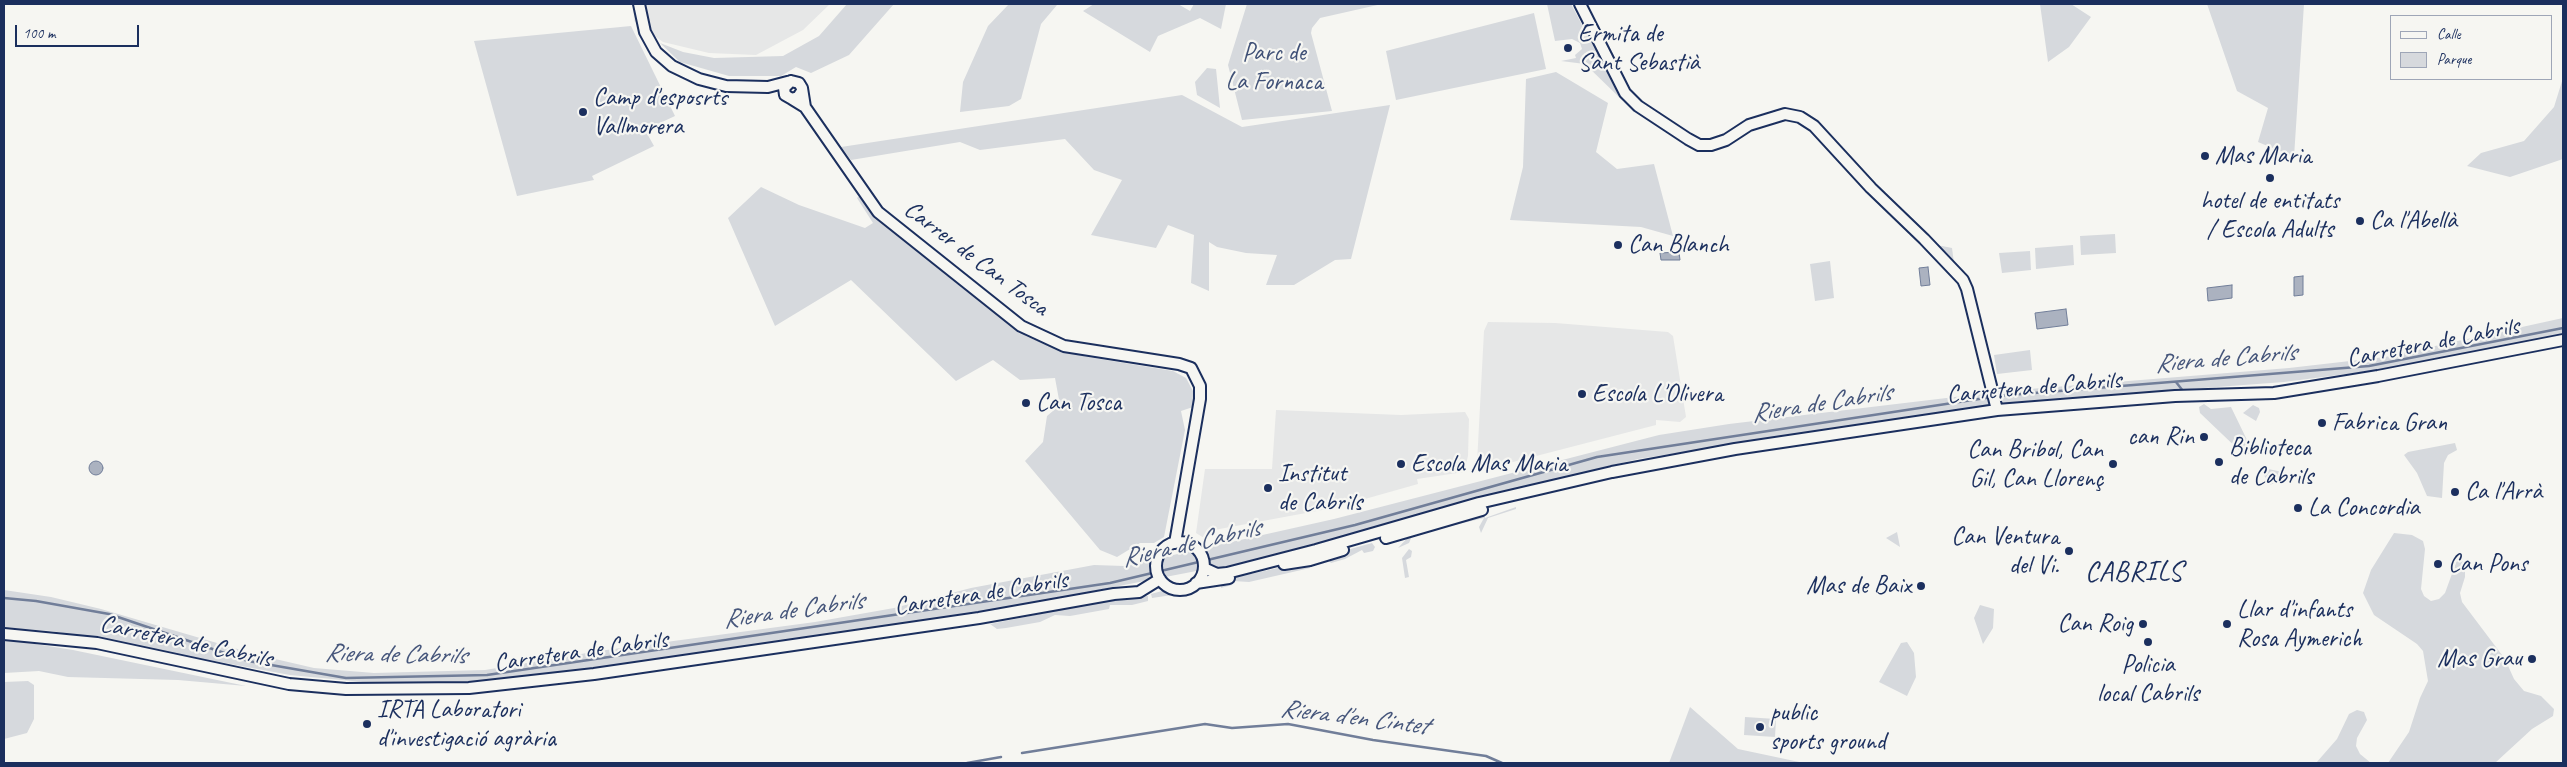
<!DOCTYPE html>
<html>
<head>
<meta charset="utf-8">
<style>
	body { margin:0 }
	#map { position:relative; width:2567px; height:767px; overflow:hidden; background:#f6f6f2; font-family:Caveat,sans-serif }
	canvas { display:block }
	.frame { position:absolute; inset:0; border:5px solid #1b2f5e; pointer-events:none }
	.legend { position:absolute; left:2390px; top:15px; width:162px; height:65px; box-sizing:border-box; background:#f6f6f2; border:1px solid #9ea6b7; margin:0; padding:6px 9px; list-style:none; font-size:15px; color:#1b2f5e }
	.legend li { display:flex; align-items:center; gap:10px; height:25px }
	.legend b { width:25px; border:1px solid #9ea6b7 }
	.scale { position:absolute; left:15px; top:25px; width:124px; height:22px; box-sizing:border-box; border:2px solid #1b2f5e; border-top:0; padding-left:6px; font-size:15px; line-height:18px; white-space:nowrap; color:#1b2f5e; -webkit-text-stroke:4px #f6f6f2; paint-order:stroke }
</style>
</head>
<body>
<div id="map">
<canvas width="2567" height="767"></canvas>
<div class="frame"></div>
<ul class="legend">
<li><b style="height:6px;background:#f6f6f2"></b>Calle</li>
<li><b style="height:14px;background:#d6d9dd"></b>Parque</li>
</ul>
<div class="scale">100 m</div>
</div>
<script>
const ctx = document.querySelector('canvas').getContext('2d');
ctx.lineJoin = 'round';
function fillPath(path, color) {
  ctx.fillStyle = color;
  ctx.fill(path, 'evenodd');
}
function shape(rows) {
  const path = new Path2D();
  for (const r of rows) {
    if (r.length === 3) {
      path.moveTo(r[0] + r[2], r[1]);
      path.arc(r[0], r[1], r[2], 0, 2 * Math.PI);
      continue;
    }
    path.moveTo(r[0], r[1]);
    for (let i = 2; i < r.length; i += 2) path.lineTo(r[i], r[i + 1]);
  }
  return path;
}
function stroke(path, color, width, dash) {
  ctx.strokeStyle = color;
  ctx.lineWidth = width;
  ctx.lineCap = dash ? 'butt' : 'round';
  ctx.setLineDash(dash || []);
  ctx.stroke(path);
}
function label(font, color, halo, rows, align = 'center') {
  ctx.font = font + ' Caveat,sans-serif';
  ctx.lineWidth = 4.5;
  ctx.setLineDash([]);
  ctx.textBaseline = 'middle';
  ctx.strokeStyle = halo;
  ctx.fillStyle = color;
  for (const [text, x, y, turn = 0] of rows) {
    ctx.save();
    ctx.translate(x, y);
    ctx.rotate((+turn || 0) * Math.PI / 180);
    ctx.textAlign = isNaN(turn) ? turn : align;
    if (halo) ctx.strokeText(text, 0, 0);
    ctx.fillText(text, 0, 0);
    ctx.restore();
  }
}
fillPath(shape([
	[633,4,830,4,803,30,756,55,709,53,663,42,634,21],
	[1488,322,1555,323,1668,332,1673,336,1686,417,1680,422,1656,420,1656,425,1482,470,1478,467,1477,463,1484,331],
	[1276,410,1401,415,1465,412,1469,419,1468,456,1464,472,1417,479,1418,484,1333,508,1214,530,1204,538,1196,533,1205,469,1272,469]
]), '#e6e7e7');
fillPath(shape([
	[847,4,894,4,849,55,811,73,796,67,781,76,729,76,680,62,660,43,683,52,714,58,783,56,819,36],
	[1009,4,1057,5,1041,24,1021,99,1009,106,960,112,963,82,988,26],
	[1094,4,1178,4,1190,11,1194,4,1226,4,1221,29,1200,18,1158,36,1150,52,1083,11],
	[1247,4,1382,4,1320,18,1312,28,1311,33,1332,111,1242,120,1228,65],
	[1547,4,1571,4,1622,100,1585,64,1561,61,1576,58,1575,55,1582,49,1580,43,1572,39,1555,41],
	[2040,4,2071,4,2091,17,2069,47,2048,62],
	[2207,4,2304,4,2294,157,2258,142,2268,108,2237,91],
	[1534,13,1546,69,1396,100,1386,51],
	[631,26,675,116,645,130,654,146,592,176,594,180,517,196,474,41],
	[1207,68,1216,69,1220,108,1197,95,1195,82],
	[1556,72,1608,103,1596,152,1617,169,1654,164,1673,236,1641,227,1510,220,1523,167,1526,79],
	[2563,78,2563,159,2510,177,2467,166,2481,153,2524,141,2554,107],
	[1182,95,1242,127,1390,105,1351,259,1335,260,1294,285,1266,285,1277,255,1246,253,1217,247,1209,242,1209,291,1191,283,1194,235,1168,225,1156,248,1091,235,1122,180,1094,170,1065,139,980,150,960,142,851,160,841,147],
	[761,187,799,205,865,228,873,223,857,198,860,195,881,221,961,287,1026,336,1056,349,1088,357,1173,371,1186,378,1194,393,1193,407,1181,411,1185,430,1164,537,1154,543,1140,543,1117,557,1100,550,1025,461,1043,442,1047,416,1060,405,1055,378,1020,380,993,360,956,381,851,280,775,326,728,218],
	[2115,234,2116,253,2081,255,2080,236],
	[1937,245,1952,248,1954,263],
	[2073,245,2074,265,2036,269,2035,248],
	[2030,251,2031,270,2002,273,1999,253],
	[1830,261,1834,298,1815,301,1810,264],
	[2563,318,2563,334,2370,371,2284,382,2016,402,1638,459,1503,492,1335,542,1226,567,1217,567,974,614,668,659,493,682,452,684,373,683,290,675,52,631,4,628,4,590,51,597,101,609,258,655,314,668,374,673,485,670,599,651,815,622,894,608,971,588,1094,565,1124,566,1334,519,1659,435,1729,424,2005,391,2289,368,2385,357],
	[2030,350,2032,370,1997,374,1994,355],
	[2204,404,2211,409,2231,407,2248,442,2257,445,2253,453,2244,455,2200,413,2199,407],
	[2253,405,2259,408,2260,412,2256,421,2243,413],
	[2455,443,2457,450,2448,455,2444,463,2442,498,2427,496,2417,473,2404,455,2408,452],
	[2259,467,2287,473,2286,477,2270,485],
	[1516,507,1516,509,1488,518,1481,533,1479,527,1484,518,1417,534,1412,536,1409,543,1398,548,1412,533,1484,512,1485,518],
	[1897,532,1900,547,1886,538],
	[2394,533,2412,535,2423,541,2425,549,2421,589,2424,596,2431,601,2439,599,2445,593,2457,560,2465,562,2465,577,2460,593,2462,602,2505,659,2514,679,2524,691,2541,696,2554,709,2553,716,2532,729,2495,763,2388,763,2409,732,2420,698,2428,681,2423,651,2417,644,2374,615,2363,593,2371,570],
	[1372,543,1375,547,1373,551,1364,553,1362,550,1345,559,1331,563,1327,559,1329,555],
	[1409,549,1412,551,1411,557,1406,560,1409,577,1405,578,1402,558],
	[1308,561,1311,562,1310,568,1249,582,1233,581,1232,585,1221,588,1221,583,1238,577],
	[1162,591,1172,595,1152,598,1151,594],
	[1148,596,1148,601,1132,605,1110,605,1109,609,1070,616,1055,615,1040,622,1006,628,997,629,990,624,1124,597],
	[1980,605,1994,609,1993,628,1983,644,1974,618],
	[4,639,73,650,246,686,178,680,68,677,39,671,4,673],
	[1907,642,1914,653,1916,677,1907,696,1879,682,1901,643],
	[28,681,34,685,34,719,27,733,4,739,4,682],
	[1690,707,1738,749,1804,763,1669,763],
	[2357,710,2364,712,2367,720,2357,738,2356,746,2360,754,2371,763,2316,763,2337,739,2349,714],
	[1745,717,1776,719,1775,737,1744,735]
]), '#d6d9dd');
const water = shape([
	[1679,252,1680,260,1661,260,1660,253,1679,252],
	[1928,267,1930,285,1921,286,1919,268,1928,267],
	[2303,276,2303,295,2294,296,2294,277,2303,276],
	[2232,285,2232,298,2208,301,2207,288,2232,285],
	[2066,309,2068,325,2037,329,2035,313,2066,309],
	[96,468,7]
]);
fillPath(water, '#abb2c0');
stroke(water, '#717e99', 1);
stroke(shape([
	[2176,382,2183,391],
	[1997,396,2369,366,2563,328],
	[4,598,36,601,109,614,248,661,346,678,487,675,1110,583,1355,525,1597,457,1992,397],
	[1022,753,1205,724,1232,728,1288,724,1373,740,1486,756,1502,763],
	[967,763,1001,757]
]), '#717e99', 2.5);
const secondary = shape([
	[639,4,645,32,656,52,672,66,699,79,726,86,768,87,791,81],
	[1580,4,1625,93,1638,106,1688,139,1699,145,1711,145,1726,140,1749,125,1785,114,1800,117,1814,126,1871,188,1924,239,1963,280,1967,289,1997,410],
	[802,91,798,97,792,99,785,95,784,88,791,81,799,83,802,88,805,107],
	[792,99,805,107,878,212,1021,326,1064,346,1179,364,1191,368,1200,386,1200,399,1175,543],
	[1386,538,1482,510],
	[1180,566,24],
	[1284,564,1310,560,1343,550],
	[1204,568,1217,574,1227,573,1316,550,1479,503,1612,472,1735,449,1997,410,2175,396,2274,393,2378,376,2563,340],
	[1196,583,1229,578],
	[4,634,97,643,289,684,346,689,469,688,594,674,979,618,1114,594,1139,592,1160,579]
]);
stroke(secondary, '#1b2f5e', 14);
stroke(secondary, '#f6f6f2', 10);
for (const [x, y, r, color] of [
	[1568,48,5,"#1b2f5e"],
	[583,112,5,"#1b2f5e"],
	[2205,156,5,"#1b2f5e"],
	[2270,178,5,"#1b2f5e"],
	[2360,221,5,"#1b2f5e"],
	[1618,245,5,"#1b2f5e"],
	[1582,394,5,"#1b2f5e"],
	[1026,403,5,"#1b2f5e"],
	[2322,423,5,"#1b2f5e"],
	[2204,437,5,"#1b2f5e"],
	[2219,462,5,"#1b2f5e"],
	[1401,464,5,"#1b2f5e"],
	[2113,464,5,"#1b2f5e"],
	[1268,488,5,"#1b2f5e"],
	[2455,492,5,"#1b2f5e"],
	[2298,508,5,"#1b2f5e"],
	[2069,551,5,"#1b2f5e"],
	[2438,564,5,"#1b2f5e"],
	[1921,586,5,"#1b2f5e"],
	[2143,624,5,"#1b2f5e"],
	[2227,624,5,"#1b2f5e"],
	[2148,642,5,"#1b2f5e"],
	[2532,659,5,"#1b2f5e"],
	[367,724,5,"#1b2f5e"],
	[1760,727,5,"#1b2f5e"]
]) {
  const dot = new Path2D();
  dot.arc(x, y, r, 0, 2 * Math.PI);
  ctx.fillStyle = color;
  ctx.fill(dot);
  stroke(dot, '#f6f6f2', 2);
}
label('25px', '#1b2f5e', '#f6f6f2', [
	["Ermita de",1578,34],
	["Sant Sebastià",1578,63],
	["Camp d'esposrts",593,98],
	["Vallmorera",593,127],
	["Mas Maria",2215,156],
	["hotel de entitats",2270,201,"center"],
	["/ Escola Adults",2270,230,"center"],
	["Ca l'Abellà",2370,221],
	["Can Blanch",1628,245],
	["Escola L'Olivera",1592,394],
	["Can Tosca",1036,403],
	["Fabrica Gran",2332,423],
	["can Rin",2194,437,"right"],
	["Biblioteca",2229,448],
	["de Cabrils",2229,477],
	["Can Bribol, Can",2103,450,"right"],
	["Gil, Can Llorenç",2103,479,"right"],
	["Escola Mas Maria",1411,464],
	["Institut",1278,474],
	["de Cabrils",1278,503],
	["Ca l'Arrà",2465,492],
	["La Concordia",2308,508],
	["Can Ventura",2059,537,"right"],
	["del Vi.",2059,566,"right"],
	["Can Pons",2448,564],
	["Mas de Baix",1911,586,"right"],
	["Llar d'infants",2237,610],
	["Rosa Aymerich",2237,639],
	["Can Roig",2133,624,"right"],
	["Mas Grau",2522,659,"right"],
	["Policia",2148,665,"center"],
	["local Cabrils",2148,694,"center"],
	["IRTA Laboratori",377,710],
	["d'investigació agrària",377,739],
	["public",1770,713],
	["sports ground",1770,742]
], 'left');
label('25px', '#405177', '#f6f6f2', [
	["Parc de",1274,53],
	["La Fornaca",1274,82]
]);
label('25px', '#1b2f5e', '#f6f6f2', [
	["Carrer de Can Tosca",976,259,37],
	["Carretera de Cabrils",2433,343,-11],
	["Carretera de Cabrils",2034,388,-5],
	["Carretera de Cabrils",981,594,-9],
	["Carretera de Cabrils",186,642,12],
	["Carretera de Cabrils",581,652,-8]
]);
label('italic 26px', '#46567b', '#f6f6f2', [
	["Riera de Cabrils",2225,359,-5],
	["Riera de Cabrils",1821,404,-9],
	["Riera de Cabrils",1191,544,-13],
	["Riera de Cabrils",793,611,-8],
	["Riera de Cabrils",395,655,1],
	["Riera d'en Cintet",1354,718,7]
]);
ctx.letterSpacing = '1px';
label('28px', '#1b2f5e', '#f6f6f2', [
	["CABRILS",2134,573]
]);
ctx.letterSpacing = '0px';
</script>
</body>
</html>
